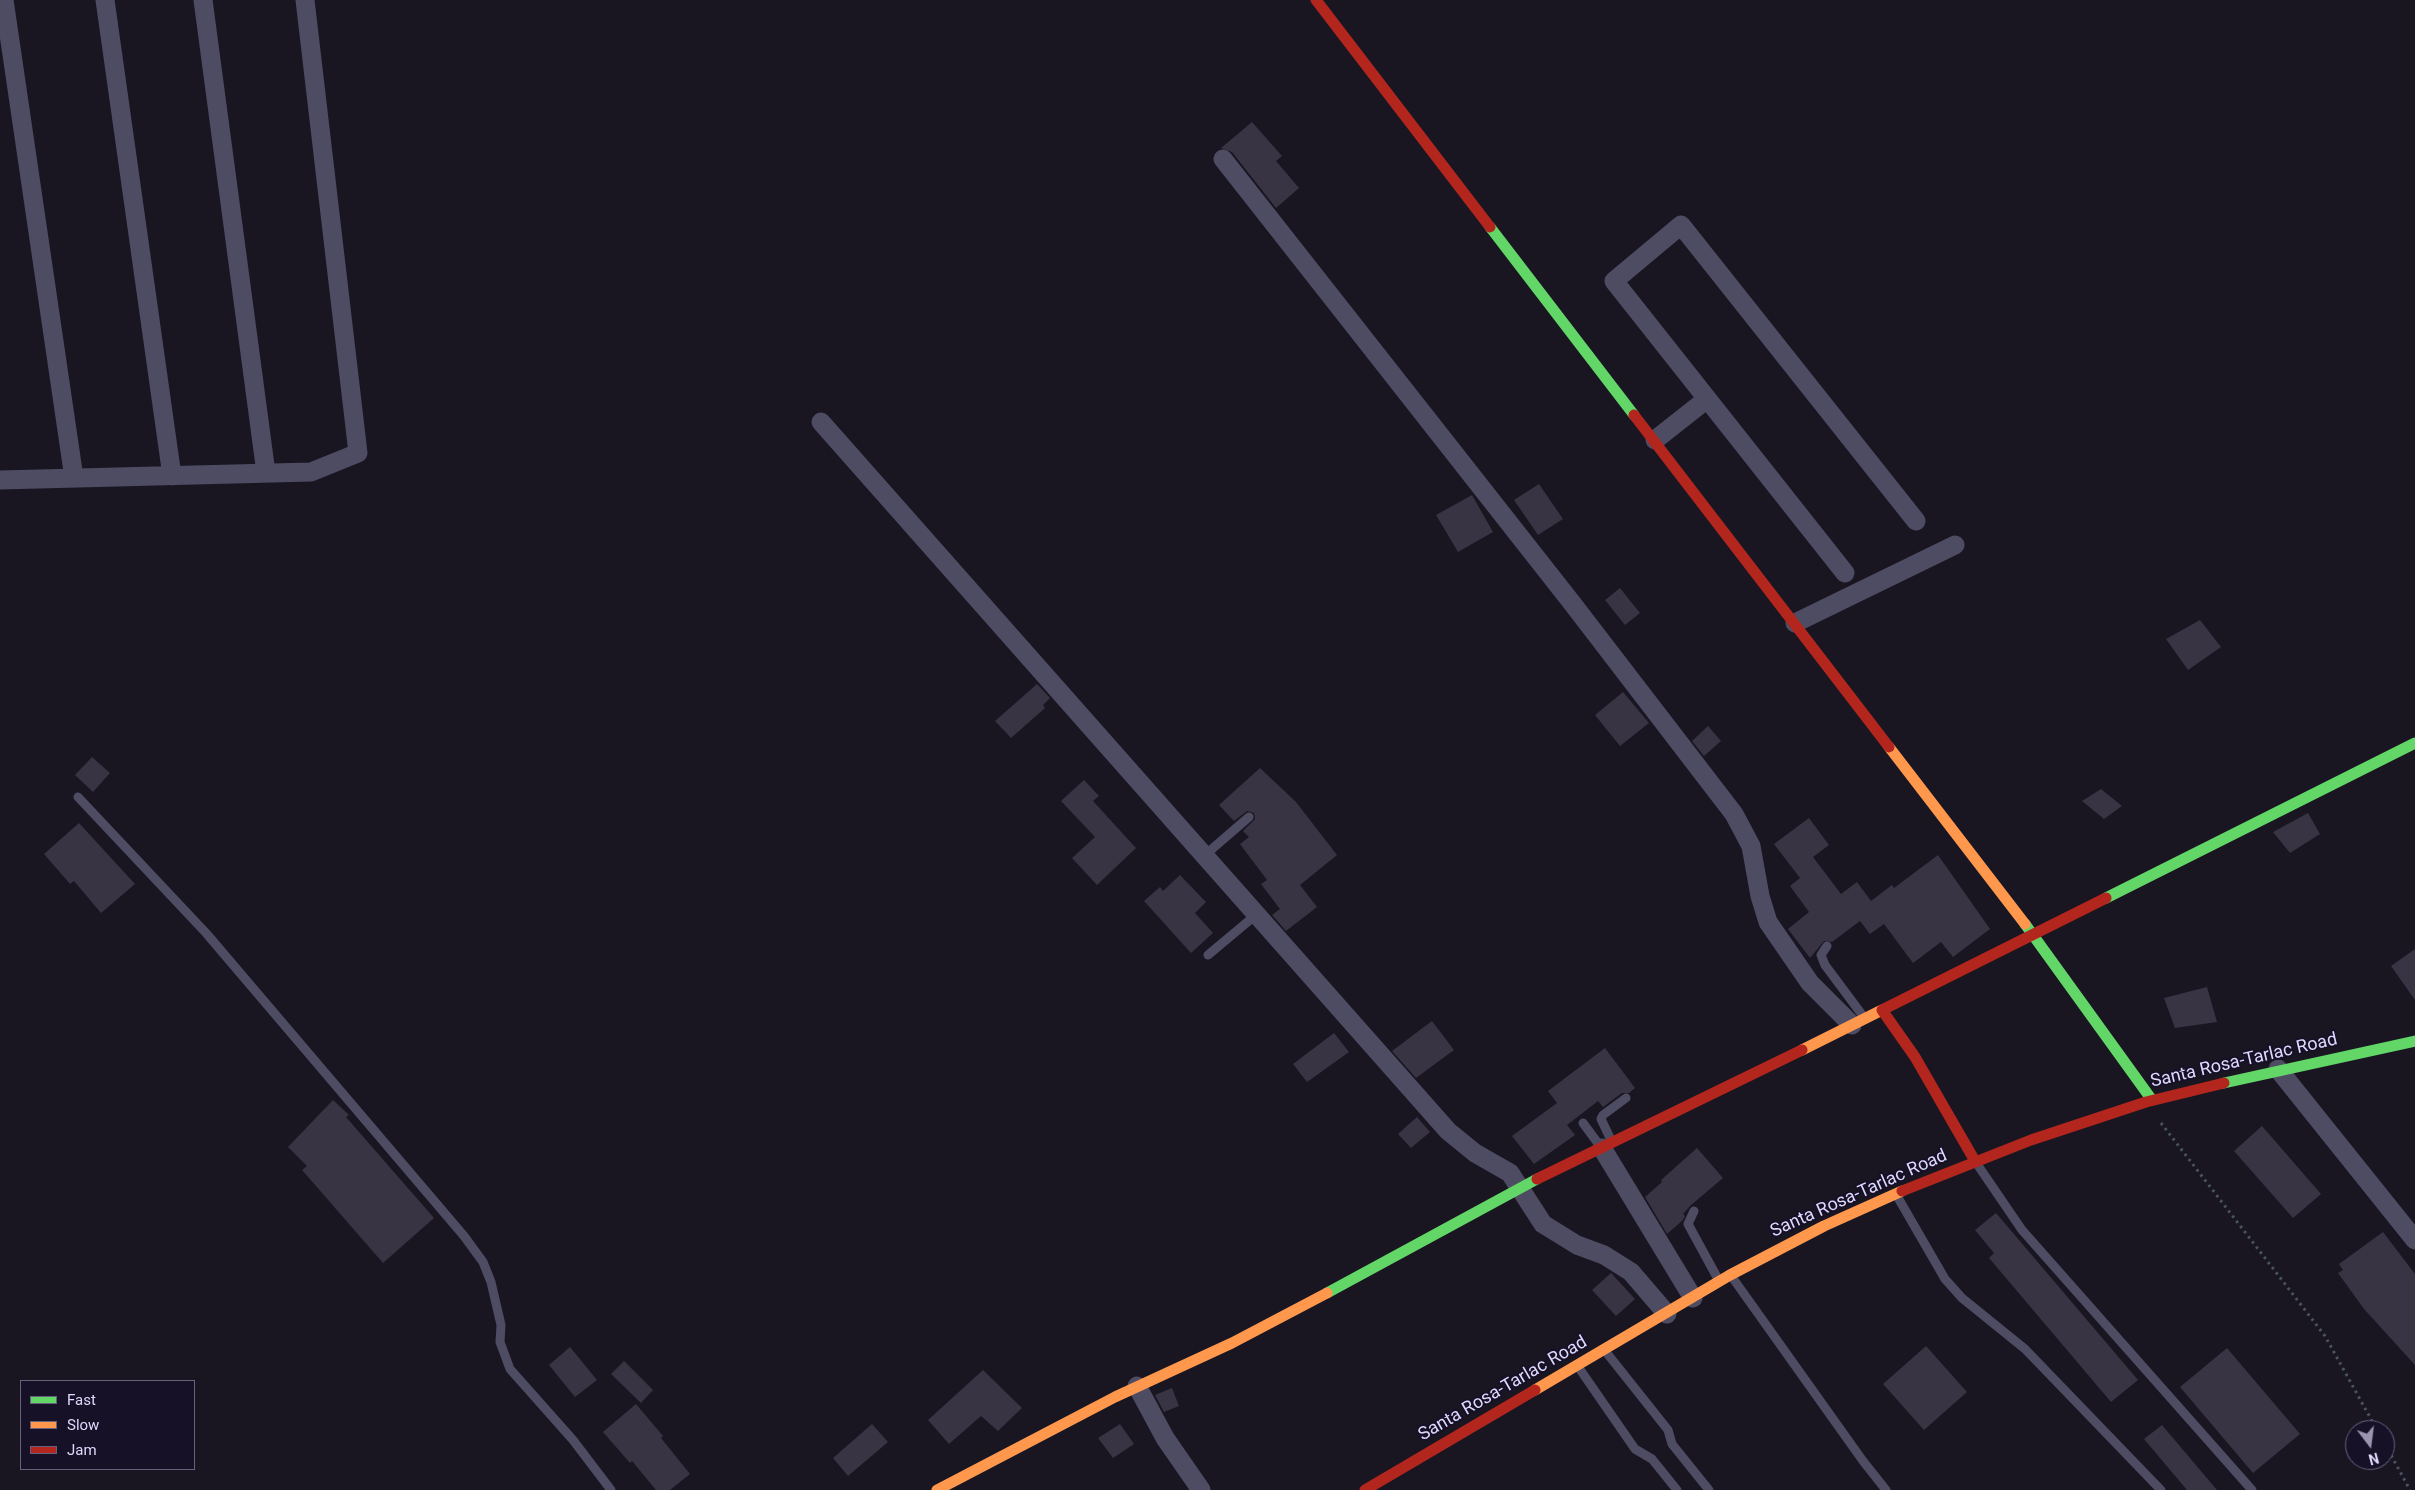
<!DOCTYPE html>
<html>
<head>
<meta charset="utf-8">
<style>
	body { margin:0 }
	#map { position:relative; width:2415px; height:1490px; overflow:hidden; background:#191622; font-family:Roboto,sans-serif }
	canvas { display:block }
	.legend { position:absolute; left:20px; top:1380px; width:175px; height:90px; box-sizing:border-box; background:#161127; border:1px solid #66617d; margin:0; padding:6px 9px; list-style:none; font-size:15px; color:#dfd9fd }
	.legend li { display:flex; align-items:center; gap:10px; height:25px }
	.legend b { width:25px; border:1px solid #66617d }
	.north { position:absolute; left:2345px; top:1420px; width:50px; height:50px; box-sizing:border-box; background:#161127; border:1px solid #66617d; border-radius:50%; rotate:165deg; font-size:14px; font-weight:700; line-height:20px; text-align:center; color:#dfd9fd }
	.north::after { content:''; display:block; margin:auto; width:18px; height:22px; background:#9a95b0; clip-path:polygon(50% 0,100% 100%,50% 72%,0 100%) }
</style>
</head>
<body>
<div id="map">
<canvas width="2415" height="1490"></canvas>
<ul class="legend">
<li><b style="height:6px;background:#63d668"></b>Fast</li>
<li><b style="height:6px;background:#ff974d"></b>Slow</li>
<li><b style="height:6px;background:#b3261e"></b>Jam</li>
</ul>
<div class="north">N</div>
</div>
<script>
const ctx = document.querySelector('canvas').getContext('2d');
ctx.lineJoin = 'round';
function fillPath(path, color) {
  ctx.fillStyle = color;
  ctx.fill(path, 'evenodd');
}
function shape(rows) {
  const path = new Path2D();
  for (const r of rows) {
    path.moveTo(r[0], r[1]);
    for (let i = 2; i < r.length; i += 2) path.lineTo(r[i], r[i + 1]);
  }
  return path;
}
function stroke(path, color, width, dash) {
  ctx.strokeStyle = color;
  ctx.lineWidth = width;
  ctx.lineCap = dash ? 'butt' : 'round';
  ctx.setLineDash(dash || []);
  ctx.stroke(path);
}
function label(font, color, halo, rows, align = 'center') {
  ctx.font = font + ' Roboto,sans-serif';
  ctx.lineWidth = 4;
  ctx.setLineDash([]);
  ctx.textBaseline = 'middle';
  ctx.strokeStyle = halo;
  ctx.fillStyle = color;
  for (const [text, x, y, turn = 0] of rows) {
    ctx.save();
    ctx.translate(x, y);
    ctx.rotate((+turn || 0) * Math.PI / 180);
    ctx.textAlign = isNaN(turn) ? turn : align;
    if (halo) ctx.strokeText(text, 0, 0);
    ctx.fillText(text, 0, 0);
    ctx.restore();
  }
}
fillPath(shape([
	[1252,122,1282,156,1276,161,1299,188,1276,208,1232,152,1221,148],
	[1539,484,1563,519,1538,535,1514,500],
	[1472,495,1493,532,1458,552,1436,515],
	[1620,588,1640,613,1625,625,1605,600],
	[2200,620,2221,647,2188,670,2166,639],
	[1037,684,1050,698,1043,705,1045,708,1011,738,995,721],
	[1623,692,1649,723,1620,746,1595,715],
	[1708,726,1721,741,1704,756,1692,741],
	[92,757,110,773,93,792,75,775],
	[1260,768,1296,802,1337,855,1300,885,1317,907,1286,931,1272,915,1280,909,1261,884,1267,880,1240,844,1249,837,1243,831,1255,819,1254,813,1247,811,1234,821,1219,805],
	[1084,780,1099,796,1093,801,1136,848,1097,885,1072,858,1095,837,1061,801],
	[2101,789,2122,806,2104,819,2082,801],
	[2308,813,2320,834,2290,853,2273,832],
	[1809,818,1829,845,1813,857,1841,894,1857,882,1871,901,1892,885,1894,888,1938,855,1990,929,1953,957,1941,942,1913,963,1884,924,1870,934,1860,921,1832,942,1824,941,1810,958,1788,929,1809,912,1790,886,1800,878,1774,844],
	[79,823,135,884,101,913,74,881,70,884,44,854],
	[1180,875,1206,902,1195,913,1213,933,1191,953,1144,901,1160,887,1163,891],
	[2415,949,2415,1000,2391,966],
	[2207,987,2217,1022,2175,1028,2164,998],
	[1432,1021,1454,1050,1416,1078,1392,1051],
	[1334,1033,1349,1052,1307,1082,1293,1064],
	[1605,1048,1635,1088,1629,1093,1622,1093,1603,1107,1598,1101,1567,1125,1575,1135,1534,1164,1512,1136,1557,1103,1548,1091],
	[333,1100,349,1115,346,1117,434,1218,383,1263,302,1170,307,1166,288,1147],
	[1417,1117,1430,1132,1411,1148,1398,1134],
	[2262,1126,2321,1194,2293,1218,2234,1151],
	[1697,1148,1723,1178,1690,1206,1683,1214,1685,1216,1683,1220,1667,1234,1645,1197,1662,1182,1661,1180],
	[1996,1213,2138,1380,2111,1402,1989,1258,1994,1253,1975,1230],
	[2383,1232,2415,1274,2415,1365,2364,1309,2338,1273,2343,1270,2339,1264],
	[1611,1273,1635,1299,1616,1316,1592,1290],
	[1926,1346,1967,1392,1924,1430,1883,1384],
	[570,1347,597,1380,575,1397,549,1365],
	[2227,1348,2300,1434,2253,1473,2180,1387],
	[624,1361,653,1390,641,1403,611,1374],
	[983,1370,1022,1408,998,1431,981,1416,949,1444,928,1420],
	[1172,1388,1179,1406,1164,1412,1155,1395],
	[636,1404,663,1436,661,1438,690,1474,670,1490,656,1490,632,1461,630,1463,603,1432],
	[872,1424,888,1442,848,1476,833,1458],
	[1120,1424,1134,1444,1113,1458,1098,1438],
	[2162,1425,2217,1490,2187,1490,2144,1439]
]), '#383444');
stroke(shape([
	[2161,1123,2325,1336,2377,1430],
	[2385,1444,2410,1490]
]), '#495361', 3, [2.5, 4]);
stroke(shape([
	[78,797,206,933,464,1236,483,1262,491,1282,501,1325,500,1342,510,1369,573,1440,611,1490],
	[1205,855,1249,817],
	[1827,946,1821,955,1825,965,1863,1016],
	[1208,955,1257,914],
	[1583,1123,1600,1146],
	[1611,1140,1601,1119,1603,1115,1626,1098],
	[1977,1164,2022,1230,2252,1490],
	[1897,1196,1945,1279,1962,1298,2025,1349,2161,1490],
	[1694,1211,1688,1224,1718,1279],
	[1732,1277,1863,1461,1886,1490],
	[1606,1352,1668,1430,1672,1444,1709,1490],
	[1579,1368,1635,1449,1652,1459,1677,1490]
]), '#4e4c63', 9);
stroke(shape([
	[4,0,74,478],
	[105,0,172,476],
	[203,0,266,473],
	[1223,159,1572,603,1734,814,1751,846,1760,896,1768,922,1810,983,1852,1025],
	[821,422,1448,1131,1475,1153,1510,1173,1543,1224,1577,1245,1604,1255,1631,1272,1667,1314],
	[1655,440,1707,399],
	[0,480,311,472,358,453,305,0],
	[1845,573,1614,281,1681,225,1916,521],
	[1795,623,1955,545],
	[2278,1069,2415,1240],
	[1602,1148,1693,1298],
	[1137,1386,1165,1438,1201,1490]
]), '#4e4c63', 19);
stroke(shape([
	[1490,227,1634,415],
	[2106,898,2415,743],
	[2025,924,2152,1100],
	[2224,1083,2415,1041],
	[1327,1293,1537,1179]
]), '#63d668', 11);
stroke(shape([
	[1889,747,2025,924],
	[1802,1050,1882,1010],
	[1535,1390,1730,1275,1824,1226,1902,1191],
	[937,1490,1115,1397,1232,1343,1327,1293]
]), '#ff974d', 11);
stroke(shape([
	[1316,0,1490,227],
	[1634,415,1889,747],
	[1975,1161,1915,1057,1882,1010,2106,898],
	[1537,1179,1802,1050],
	[1902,1191,2031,1140,2146,1102,2224,1083],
	[1365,1490,1535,1390]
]), '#b3261e', 11);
label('18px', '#dfd9fd', '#161127', [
	["Santa Rosa-Tarlac Road",2244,1061,-13],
	["Santa Rosa-Tarlac Road",1859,1194,-24],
	["Santa Rosa-Tarlac Road",1503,1389,-30]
]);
</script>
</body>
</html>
